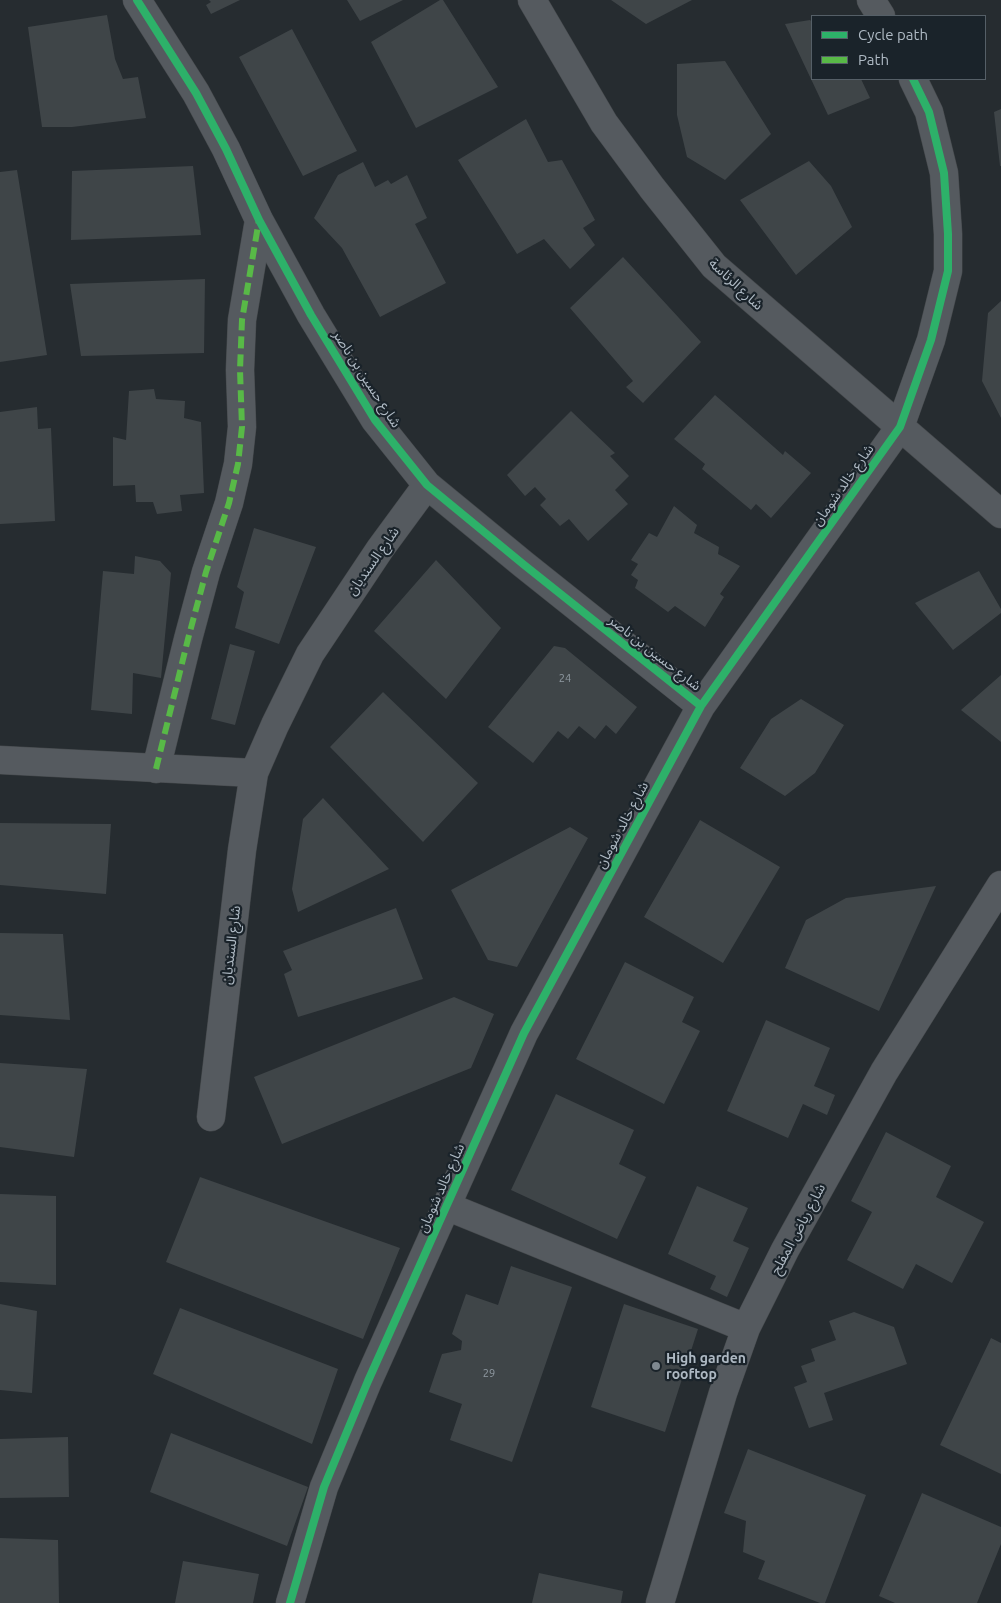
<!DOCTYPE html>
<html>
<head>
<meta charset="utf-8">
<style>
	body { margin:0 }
	#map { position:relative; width:1001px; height:1603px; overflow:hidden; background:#262c30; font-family:Ubuntu,sans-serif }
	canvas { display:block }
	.legend { position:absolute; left:811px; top:15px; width:175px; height:65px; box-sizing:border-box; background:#1a232a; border:1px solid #555f67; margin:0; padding:6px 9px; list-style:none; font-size:15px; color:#aeb9c3 }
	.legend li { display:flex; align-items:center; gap:10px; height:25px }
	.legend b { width:25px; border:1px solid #555f67 }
</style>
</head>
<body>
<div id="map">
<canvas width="1001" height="1603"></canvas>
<ul class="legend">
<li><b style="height:6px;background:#2db169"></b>Cycle path</li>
<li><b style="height:6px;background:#58b947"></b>Path</li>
</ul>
</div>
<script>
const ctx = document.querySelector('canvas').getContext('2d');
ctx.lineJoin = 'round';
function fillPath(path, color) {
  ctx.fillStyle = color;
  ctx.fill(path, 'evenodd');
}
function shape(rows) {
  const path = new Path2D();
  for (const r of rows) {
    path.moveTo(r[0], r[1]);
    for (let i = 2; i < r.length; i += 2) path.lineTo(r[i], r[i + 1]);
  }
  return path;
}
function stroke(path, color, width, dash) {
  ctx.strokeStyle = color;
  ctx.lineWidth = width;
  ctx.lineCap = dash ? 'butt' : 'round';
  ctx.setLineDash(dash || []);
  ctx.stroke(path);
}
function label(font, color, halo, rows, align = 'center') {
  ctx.font = font + ' Ubuntu,"Noto Sans Arabic",sans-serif';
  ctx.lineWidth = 4.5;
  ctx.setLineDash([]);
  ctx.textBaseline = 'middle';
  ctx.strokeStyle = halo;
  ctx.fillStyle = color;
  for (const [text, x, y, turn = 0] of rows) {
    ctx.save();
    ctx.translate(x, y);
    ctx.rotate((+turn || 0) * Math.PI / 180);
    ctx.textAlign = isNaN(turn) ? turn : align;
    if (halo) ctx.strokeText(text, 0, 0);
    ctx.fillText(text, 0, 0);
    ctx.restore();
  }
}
fillPath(shape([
	[209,0,240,0,211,14,206,5,211,2],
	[347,0,403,0,360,21],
	[440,0,443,0,498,87,416,128,371,42],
	[611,0,692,0,646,24],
	[107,15,115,59,123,79,138,77,146,118,72,127,42,127,28,27],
	[810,20,812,22,812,79,861,79,870,98,828,115,785,24],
	[292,29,357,151,303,176,239,57],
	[725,61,771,134,725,180,687,157,677,115,677,64],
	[1001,109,1001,166,1000,166,994,112],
	[526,119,548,162,562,160,595,220,583,228,595,245,570,269,544,239,517,254,458,160],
	[809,161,831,186,852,227,796,275,740,200],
	[363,162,375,187,388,180,391,184,407,175,427,218,415,224,446,283,380,317,342,248,314,218,338,175],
	[193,166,201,235,71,240,72,171],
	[17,170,47,355,0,362,0,172],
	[623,257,701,342,643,403,626,387,633,381,570,308],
	[205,279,204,353,81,356,70,284],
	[1001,301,1001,418,982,381,988,313],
	[154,389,156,399,185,401,184,418,201,422,204,493,180,495,182,511,157,514,153,502,136,502,135,485,113,486,113,437,126,440,129,391],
	[715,395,783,455,785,451,811,473,771,518,756,504,751,510,702,469,705,464,674,439],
	[37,407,38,429,51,428,55,521,0,524,0,412],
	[571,411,615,453,610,456,629,476,615,490,628,504,588,541,569,519,560,526,540,505,546,499,535,487,525,496,507,475],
	[674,506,697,525,694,533,719,547,718,554,740,566,720,594,724,597,705,627,675,606,668,612,635,588,638,580,631,575,638,564,631,560,649,533,657,537],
	[254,528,316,547,279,644,235,628,244,592,237,587],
	[135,556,160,561,171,573,161,678,133,673,132,714,91,710,103,571,134,574],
	[436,560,501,628,446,699,374,631],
	[979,571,1001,609,1001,613,953,650,915,603],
	[230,644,255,651,235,725,211,719],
	[554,646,565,648,637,707,616,734,606,725,595,739,579,726,568,739,558,731,533,763,488,727],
	[1001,675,1001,742,961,710],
	[383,692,478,783,423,842,330,747],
	[801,699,844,725,815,773,785,796,740,768,771,719],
	[323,798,389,869,298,912,292,889,303,819],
	[700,820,780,867,723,963,644,917],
	[0,823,111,824,106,894,0,885],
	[570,827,588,838,517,967,488,960,451,890],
	[936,886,879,1011,785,968,806,920,846,898],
	[396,908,423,979,298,1017,284,974,292,970,283,951],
	[0,933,63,934,70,1020,0,1015],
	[625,962,694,997,682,1022,700,1031,664,1104,576,1059],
	[454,997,494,1014,471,1068,282,1144,254,1077],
	[766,1020,830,1048,814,1086,835,1095,827,1115,803,1104,788,1138,727,1111],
	[0,1063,87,1069,74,1157,0,1147],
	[556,1094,634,1130,619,1164,646,1177,617,1239,511,1190],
	[886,1132,951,1166,936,1197,984,1222,952,1283,916,1264,903,1289,847,1260,872,1212,851,1201],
	[200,1177,400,1248,363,1339,166,1262],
	[697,1186,748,1208,733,1241,749,1248,727,1297,710,1289,716,1276,668,1254],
	[0,1194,56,1196,56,1285,0,1282],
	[511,1266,572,1287,512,1462,450,1440,462,1404,429,1392,442,1354,461,1350,462,1341,452,1334,466,1294,498,1305],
	[0,1304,37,1311,32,1393,0,1390],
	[624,1304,698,1329,665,1432,591,1407],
	[180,1308,338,1369,312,1444,153,1374],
	[854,1312,894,1327,907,1364,824,1393,833,1420,809,1428,794,1387,807,1382,801,1366,815,1361,811,1349,836,1340,829,1321],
	[991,1338,1001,1343,1001,1474,940,1445],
	[171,1433,308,1487,287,1546,150,1492],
	[68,1437,69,1497,0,1498,0,1439],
	[748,1449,866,1495,825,1603,820,1603,758,1579,765,1561,743,1552,746,1521,724,1513],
	[922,1493,1001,1527,1001,1544,977,1603,895,1603,879,1596],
	[0,1538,58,1540,59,1603,0,1603],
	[183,1561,259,1574,253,1603,175,1603],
	[539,1573,623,1591,621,1603,532,1603]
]), '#3f4548');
const street = shape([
	[137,0,196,93,226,149,259,220,311,315,375,420,427,485,523,564,701,706],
	[532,0,604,123,652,188,714,266,1001,514],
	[871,0,881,16],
	[0,760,254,773],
	[156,769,188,639,206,572,229,503,238,464,242,427,240,370,242,320,259,220],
	[211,1117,242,850,254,773,275,725,310,654,380,549,427,485],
	[446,1206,746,1328],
	[290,1603,324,1487,368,1381,524,1033,701,706,900,427,931,340,948,271,948,234,944,173,929,112,913,79],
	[660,1603,723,1393,746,1328,785,1250,884,1072,1001,885]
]);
stroke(street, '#44484b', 29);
stroke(street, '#555a5f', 28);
stroke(shape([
	[156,769,188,639,206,572,229,503,238,464,242,427,240,370,242,320,259,220]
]), '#58b947', 6, [12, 6]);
stroke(shape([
	[137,0,196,93,226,149,259,220,311,315,375,420,427,485,523,564,701,706],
	[290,1603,324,1487,368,1381,524,1033,701,706,900,427,931,340,948,271,948,234,944,173,929,112,913,79]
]), '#2db169', 8);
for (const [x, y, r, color] of [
	[656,1366,5,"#7e8890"]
]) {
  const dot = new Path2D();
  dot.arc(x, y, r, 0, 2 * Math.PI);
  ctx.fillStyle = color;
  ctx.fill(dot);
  stroke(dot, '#1a232a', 2);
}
label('11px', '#929ca4', null, [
	["24",565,678],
	["29",489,1373]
]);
label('14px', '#aeb9c3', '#1a232a', [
	["شارع الرئاسة",736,284,43],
	["شارع حسين بن ناصر",367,379,57],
	["شارع خالد شومان",843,485,-55],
	["شارع السنديان",373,561,-55],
	["شارع حسين بن ناصر",655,653,38],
	["شارع خالد شومان",622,825,-62],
	["شارع السنديان",231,945,-83],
	["شارع خالد شومان",441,1188,-66],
	["شارع رياض المفلح",798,1229,-62]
]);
label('bold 14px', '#aeb9c3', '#1a232a', [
	["High garden",666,1358],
	["rooftop",666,1374]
], 'left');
</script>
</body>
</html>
